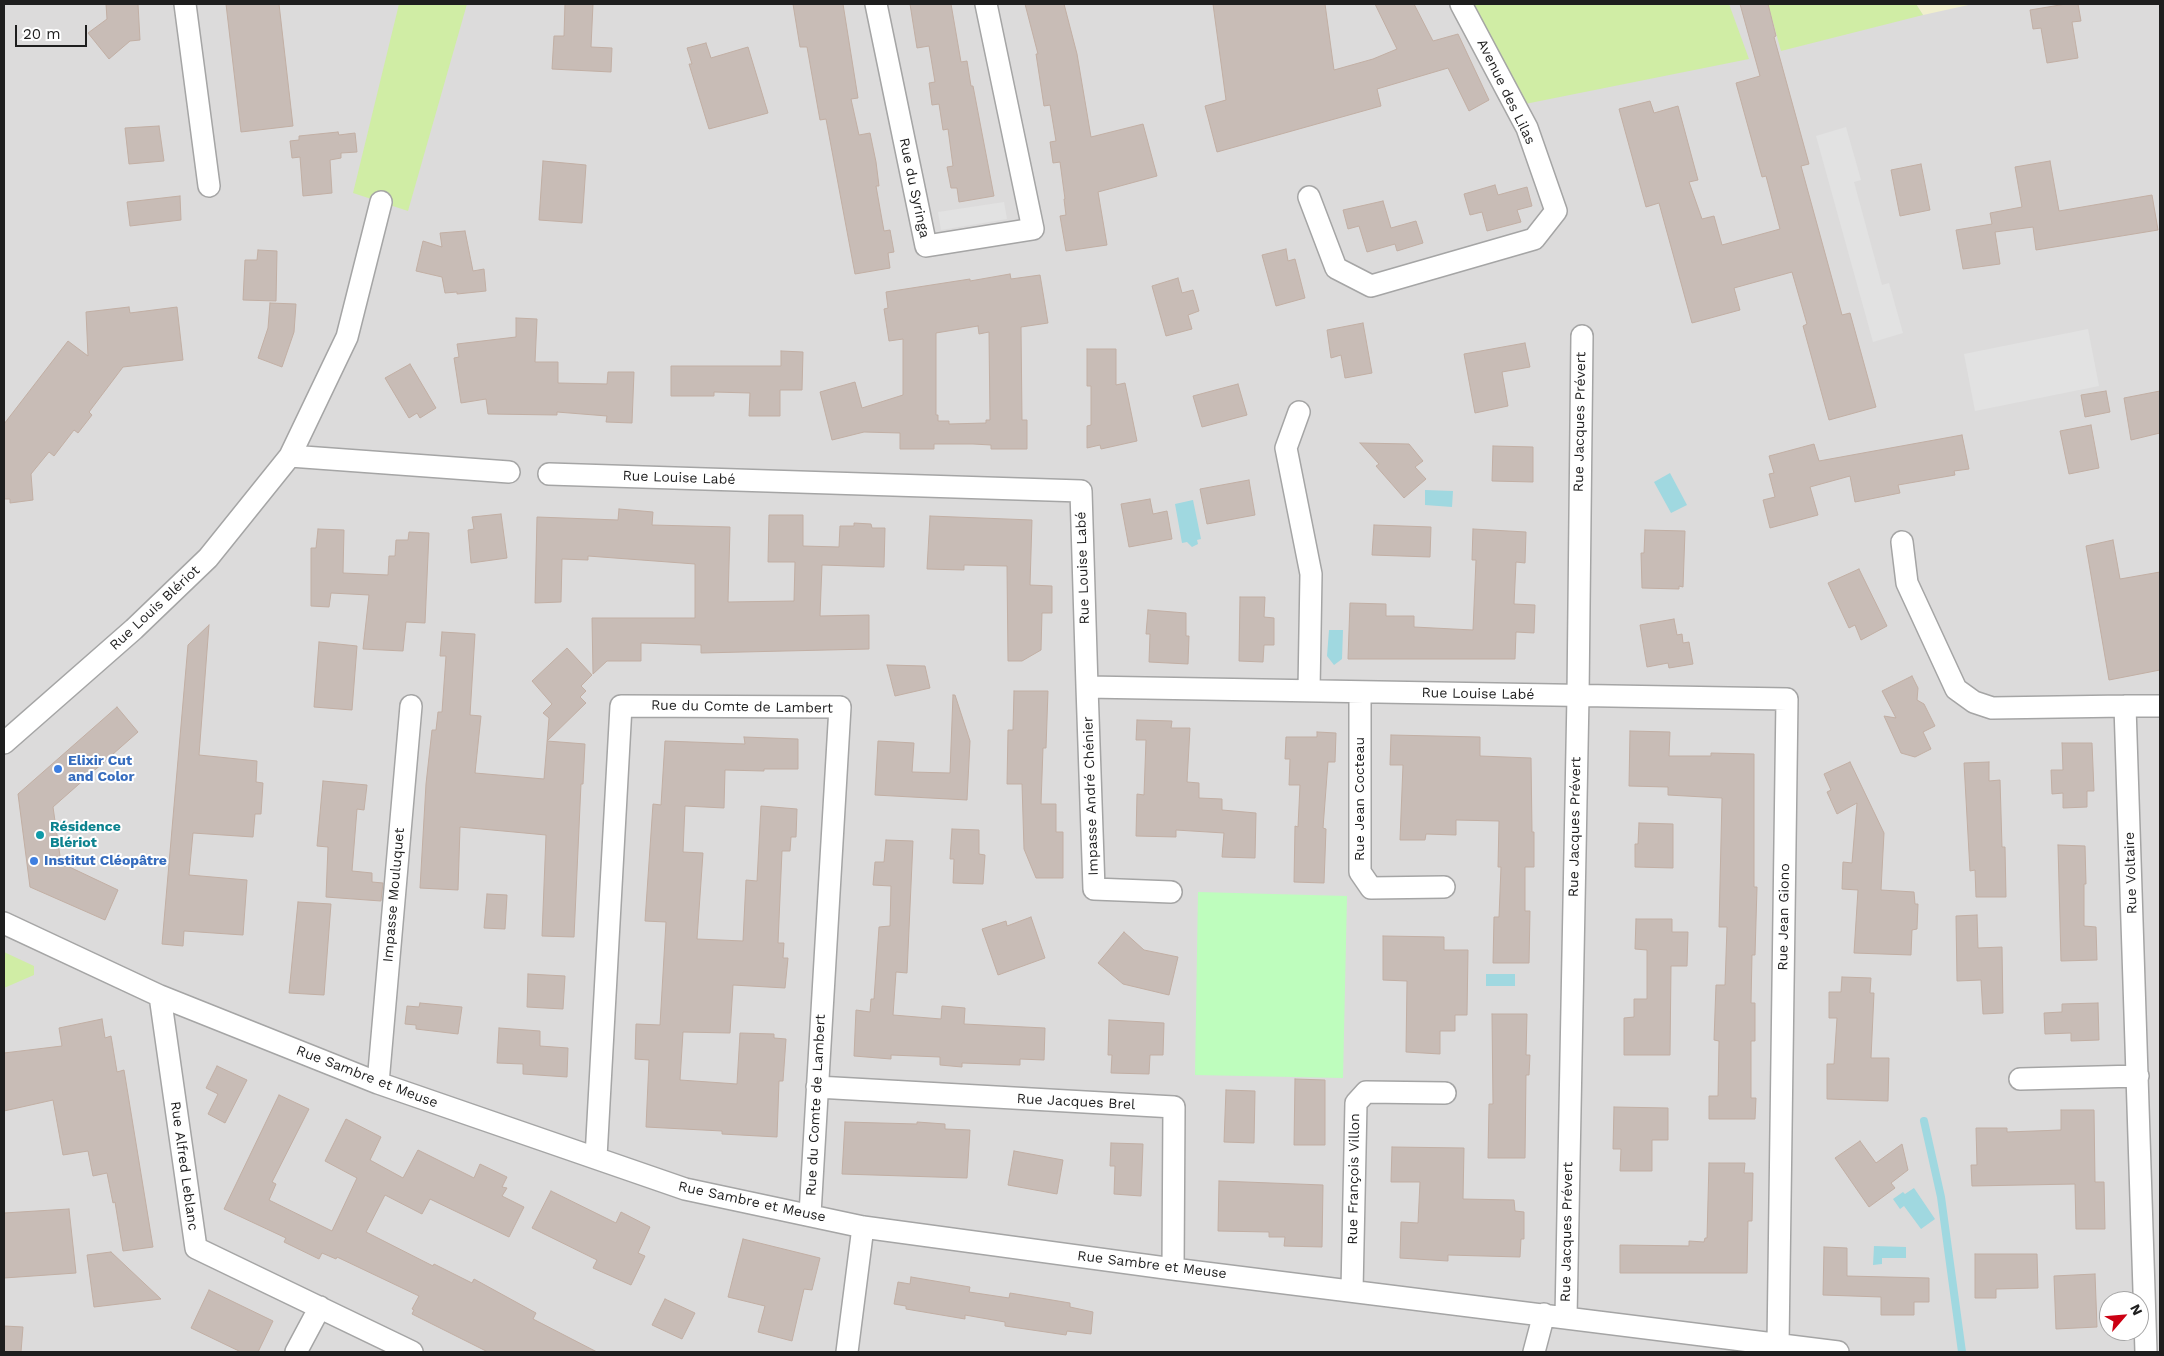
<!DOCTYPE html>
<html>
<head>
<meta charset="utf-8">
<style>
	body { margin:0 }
	#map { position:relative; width:2164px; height:1356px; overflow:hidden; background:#f0eae3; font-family:"Work Sans",sans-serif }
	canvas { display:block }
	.frame { position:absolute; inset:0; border:5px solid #1e1e1e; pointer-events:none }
	.north { position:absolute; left:2099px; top:1291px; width:50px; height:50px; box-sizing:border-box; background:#fff; border:1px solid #a5a5a5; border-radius:50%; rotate:63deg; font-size:14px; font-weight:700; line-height:20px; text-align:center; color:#1e1e1e }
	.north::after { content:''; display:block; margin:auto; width:18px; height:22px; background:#cc0013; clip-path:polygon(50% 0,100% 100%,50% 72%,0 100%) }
	.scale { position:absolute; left:15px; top:25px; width:72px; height:22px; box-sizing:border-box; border:2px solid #1e1e1e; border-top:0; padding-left:6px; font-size:15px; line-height:18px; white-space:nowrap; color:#1e1e1e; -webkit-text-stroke:4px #fff; paint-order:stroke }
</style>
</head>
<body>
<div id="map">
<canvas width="2164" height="1356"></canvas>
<div class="frame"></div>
<div class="north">N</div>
<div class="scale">20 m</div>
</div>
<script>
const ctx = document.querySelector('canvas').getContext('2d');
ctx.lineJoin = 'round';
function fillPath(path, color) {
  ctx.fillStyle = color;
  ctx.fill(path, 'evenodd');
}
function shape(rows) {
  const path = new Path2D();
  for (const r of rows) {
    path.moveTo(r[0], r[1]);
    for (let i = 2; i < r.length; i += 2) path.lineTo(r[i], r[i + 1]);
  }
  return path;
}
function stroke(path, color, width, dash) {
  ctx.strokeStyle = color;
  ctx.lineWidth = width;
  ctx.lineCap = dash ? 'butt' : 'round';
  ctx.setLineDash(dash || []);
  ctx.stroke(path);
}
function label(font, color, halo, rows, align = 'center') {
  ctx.font = font + ' "Work Sans",sans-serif';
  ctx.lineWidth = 4;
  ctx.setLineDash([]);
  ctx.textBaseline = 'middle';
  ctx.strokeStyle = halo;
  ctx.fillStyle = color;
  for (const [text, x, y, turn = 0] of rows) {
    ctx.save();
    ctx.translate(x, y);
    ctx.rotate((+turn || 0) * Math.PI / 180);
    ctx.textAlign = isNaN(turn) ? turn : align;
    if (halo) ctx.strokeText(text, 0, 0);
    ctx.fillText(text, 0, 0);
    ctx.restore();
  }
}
fillPath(shape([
	[4,4,2160,4,2160,1352,4,1352],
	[2109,1301,2139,1301,2139,1331,2109,1331]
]), '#dcdbdb');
fillPath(shape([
	[1916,4,1973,4,1923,15]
]), '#f0efcd');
fillPath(shape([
	[399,4,467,4,408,211,353,193],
	[1472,4,1729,4,1749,59,1525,104],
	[1768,4,1916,4,1923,15,1781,51],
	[4,952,34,966,34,975,4,988]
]), '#d0eda5');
fillPath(shape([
	[1198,892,1347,896,1343,1078,1195,1075]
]), '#befdbd');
fillPath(shape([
	[1846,127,1861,180,1854,182,1882,285,1889,283,1903,333,1873,342,1816,136],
	[1004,202,1007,219,941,230,938,212],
	[2088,329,2099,386,1975,411,1964,354]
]), '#e2e2e2');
fillPath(shape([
	[1670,473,1687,505,1671,513,1654,482],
	[1425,490,1453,491,1452,507,1425,505],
	[1193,500,1201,539,1197,540,1198,544,1192,547,1187,542,1182,543,1175,504],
	[1329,630,1343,630,1342,659,1334,665,1327,656],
	[1486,974,1515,974,1515,986,1486,986],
	[1914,1188,1935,1219,1921,1229,1904,1206,1900,1209,1893,1199,1903,1192,1905,1194],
	[1874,1246,1906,1247,1906,1258,1882,1258,1882,1264,1873,1265]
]), '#a0d8e0');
stroke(shape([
	[1924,1121,1941,1197,1962,1352]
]), '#a0d8e0', 8);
const building = shape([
	[106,4,138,4,140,40,130,41,109,59,88,33,107,19,106,4],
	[226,4,279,4,293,126,241,132,226,4],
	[565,4,593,4,591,47,612,48,611,72,552,69,554,36,564,36,565,4],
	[793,4,843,4,858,98,851,99,859,135,870,133,876,162,879,186,876,186,884,231,890,230,894,252,888,253,890,268,855,274,826,119,820,120,807,47,800,47,793,4],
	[910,4,951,4,961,62,967,61,971,86,973,86,994,196,959,202,957,188,951,188,947,167,953,166,948,129,943,130,939,104,932,105,929,83,935,82,929,46,917,48,910,4],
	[1025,4,1064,4,1077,54,1091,137,1143,124,1157,176,1098,192,1107,245,1066,251,1060,216,1066,215,1064,199,1065,199,1060,162,1053,163,1050,142,1056,141,1050,105,1044,106,1036,54,1038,54,1025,4],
	[1213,4,1325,4,1334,70,1373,59,1397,49,1375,4,1414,4,1433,41,1458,34,1489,100,1469,111,1448,68,1377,89,1381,106,1217,152,1205,106,1226,100,1213,4],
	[1740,4,1768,4,1776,36,1774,37,1809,164,1801,166,1842,315,1850,313,1876,407,1829,420,1803,326,1807,324,1792,272,1734,288,1740,310,1692,323,1659,203,1646,207,1619,109,1650,101,1654,113,1678,106,1698,180,1689,182,1702,219,1714,216,1722,245,1780,229,1766,176,1762,177,1736,83,1760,76,1740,4],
	[2066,4,2078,4,2081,21,2072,22,2078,58,2047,63,2041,28,2033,29,2030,10,2066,4],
	[706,43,711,58,748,47,768,113,709,129,689,64,692,64,687,48,706,43],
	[159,126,164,161,129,164,125,128,159,126],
	[338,132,339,135,355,133,357,152,341,153,341,158,330,160,332,193,303,196,300,157,292,158,290,141,299,140,299,136,338,132],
	[543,161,586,165,582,223,539,220,543,161],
	[2050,161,2059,211,2152,195,2158,230,2036,250,2033,227,1995,232,2000,264,1963,269,1956,230,1992,224,1990,213,2022,207,2015,167,2050,161],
	[1921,164,1930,210,1900,216,1891,170,1921,164],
	[1495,185,1498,195,1527,187,1532,206,1517,210,1521,222,1487,231,1482,212,1470,215,1464,194,1495,185],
	[180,196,181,220,130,226,127,202,180,196],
	[1383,201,1391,228,1416,221,1423,243,1397,251,1395,244,1367,252,1359,226,1348,229,1343,210,1383,201],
	[465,231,473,271,484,269,486,291,457,294,457,292,445,293,442,277,416,271,423,241,442,247,440,233,465,231],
	[1286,249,1288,261,1295,259,1305,298,1276,306,1262,255,1286,249],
	[258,250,277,251,276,301,243,300,245,260,257,260,258,250],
	[1010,274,1011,279,1040,275,1048,323,1021,327,1022,420,1027,420,1027,449,991,449,991,445,973,444,934,444,934,449,900,449,900,433,864,432,832,440,820,392,855,382,862,408,903,395,903,339,889,341,884,309,888,308,886,292,970,279,970,281,1010,274],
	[978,326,979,334,989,332,990,420,986,420,986,423,949,424,949,421,938,421,938,415,936,415,936,333,978,326],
	[1178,278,1182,293,1193,290,1199,311,1188,315,1192,329,1166,336,1152,286,1178,278],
	[270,303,296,304,294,332,282,367,258,358,268,328,270,303],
	[129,307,130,313,177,307,183,360,123,367,89,412,92,415,78,433,74,430,54,456,49,452,31,474,33,500,10,503,10,499,4,499,4,424,68,341,88,356,86,312,129,307],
	[516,318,537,319,535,362,558,362,558,383,607,384,608,372,634,372,632,423,606,422,607,416,557,412,557,415,488,414,486,399,461,403,454,358,459,357,457,344,516,337,516,318],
	[1363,323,1372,373,1345,378,1341,355,1331,358,1327,330,1363,323],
	[1525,343,1530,367,1502,372,1508,406,1475,413,1464,354,1525,343],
	[1087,349,1116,349,1116,385,1125,383,1137,441,1101,449,1100,445,1087,448,1087,426,1091,425,1091,386,1087,386,1087,349],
	[781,351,803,352,802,390,780,390,780,416,749,416,750,393,714,392,714,396,671,396,671,366,781,366,781,351],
	[410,364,436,408,420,418,417,413,409,418,385,378,410,364],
	[1238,384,1247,415,1202,427,1193,396,1238,384],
	[2106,391,2110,412,2085,417,2081,395,2106,391],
	[2160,391,2160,433,2131,440,2124,398,2160,391],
	[2091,425,2099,468,2069,474,2060,431,2091,425],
	[1962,435,1969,469,1954,471,1955,475,1898,485,1900,493,1855,502,1850,476,1810,487,1818,515,1770,528,1763,500,1775,497,1769,474,1774,473,1769,456,1814,444,1819,461,1962,435],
	[1360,443,1409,444,1423,461,1415,467,1426,479,1404,498,1376,466,1379,464,1360,443],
	[1493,446,1533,447,1533,482,1492,481,1493,446],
	[1249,480,1255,515,1207,524,1200,489,1249,480],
	[1150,499,1153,514,1167,511,1172,539,1129,547,1121,504,1150,499],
	[619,509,653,512,652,525,730,527,728,602,794,601,795,562,768,562,769,515,803,515,803,546,839,547,840,526,854,526,854,523,871,524,872,528,885,528,884,567,822,565,820,616,869,615,869,649,701,653,701,645,641,643,641,661,607,661,593,674,592,618,695,618,695,564,588,556,588,560,562,559,561,602,535,603,537,517,618,520,619,509],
	[501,514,507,558,471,563,468,530,474,529,472,517,501,514],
	[930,516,1032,520,1030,585,1052,586,1052,613,1042,613,1041,650,1022,661,1008,661,1007,566,964,565,964,570,927,569,930,516],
	[1374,525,1431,527,1430,557,1372,555,1374,525],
	[318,529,344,530,343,573,388,575,389,556,395,556,396,540,408,540,409,532,429,533,425,623,406,622,403,651,363,649,369,595,331,593,329,607,311,606,311,548,316,548,318,529],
	[1473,529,1526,532,1525,563,1516,562,1514,604,1535,605,1534,633,1516,632,1515,659,1348,659,1350,603,1386,604,1386,616,1414,616,1414,627,1473,630,1476,560,1472,560,1473,529],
	[1645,530,1685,531,1683,587,1679,586,1679,589,1642,588,1641,553,1644,553,1645,530],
	[2113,540,2120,579,2160,572,2160,670,2109,680,2086,546,2113,540],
	[1859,569,1887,626,1861,640,1855,625,1849,628,1828,583,1859,569],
	[1240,597,1265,597,1264,617,1274,618,1274,645,1264,645,1263,662,1239,661,1240,597],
	[1148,610,1186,613,1186,636,1189,636,1188,664,1149,662,1150,634,1146,634,1148,610],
	[1674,619,1677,635,1682,634,1683,643,1689,642,1693,664,1669,668,1668,663,1647,667,1640,625,1674,619],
	[209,625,199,755,257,761,256,782,263,783,261,814,255,814,253,837,193,833,189,875,247,880,243,935,184,931,183,946,162,944,188,645,209,625],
	[442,632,475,634,470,715,481,716,475,773,544,779,549,718,543,713,552,704,532,681,567,648,592,675,581,686,586,691,580,697,586,703,547,741,585,744,583,784,581,784,574,937,542,936,546,835,460,827,458,890,420,888,426,784,432,730,436,730,438,712,442,712,446,656,440,656,442,632],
	[319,642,357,646,352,710,314,707,319,642],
	[887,665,925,666,930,688,895,696,887,665],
	[1912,676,1918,688,1917,700,1924,704,1935,726,1923,732,1931,749,1915,757,1901,753,1884,716,1896,718,1882,691,1912,676],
	[1014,691,1048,691,1046,748,1043,748,1041,804,1056,804,1056,832,1063,832,1063,878,1036,878,1024,849,1022,784,1007,784,1008,730,1013,730,1014,691],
	[953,695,955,695,970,741,967,800,875,795,878,741,914,743,912,772,950,773,953,695],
	[117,707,138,732,53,807,61,863,118,890,105,920,30,887,18,794,117,707],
	[1137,720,1172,721,1171,728,1190,728,1187,782,1199,783,1199,798,1222,799,1222,810,1256,813,1255,858,1222,857,1224,833,1176,830,1176,837,1136,836,1137,794,1144,795,1146,740,1136,740,1137,720],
	[1630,731,1670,732,1669,756,1711,756,1711,753,1754,754,1754,887,1757,887,1755,955,1752,955,1751,1003,1755,1003,1755,1041,1751,1041,1751,1098,1756,1098,1755,1119,1709,1119,1709,1096,1718,1096,1719,1041,1714,1040,1716,985,1725,985,1727,927,1719,927,1722,798,1668,795,1668,787,1629,786,1630,731],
	[1317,732,1336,733,1335,762,1328,762,1323,828,1326,829,1324,883,1294,882,1295,826,1298,827,1300,785,1289,785,1290,759,1285,759,1286,737,1317,737,1317,732],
	[1391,735,1480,737,1480,756,1531,758,1532,832,1534,832,1534,867,1525,867,1525,911,1530,911,1529,963,1493,963,1494,917,1499,917,1501,867,1498,867,1499,821,1456,820,1456,835,1426,834,1425,840,1400,840,1403,765,1390,765,1391,735],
	[744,737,798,739,798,769,764,769,764,771,725,770,724,808,685,806,683,852,703,853,697,939,743,941,746,880,757,881,761,806,797,809,796,837,791,837,790,851,782,851,778,943,784,943,783,958,788,958,785,988,733,985,730,1033,683,1032,680,1080,737,1084,740,1033,774,1034,774,1038,786,1039,783,1081,779,1081,777,1137,722,1134,722,1131,646,1127,649,1060,635,1059,636,1024,660,1025,666,922,645,921,653,804,661,805,665,741,745,744,744,737],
	[2062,743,2092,743,2094,791,2087,791,2087,807,2063,808,2063,793,2052,794,2051,770,2063,770,2062,743],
	[1850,762,1884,833,1881,890,1914,892,1915,904,1918,904,1917,929,1912,930,1911,955,1854,953,1858,890,1842,889,1843,862,1852,863,1857,803,1837,814,1827,792,1831,790,1824,774,1850,762],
	[1989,762,1989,781,2000,780,2002,847,2005,847,2006,897,1976,897,1975,870,1970,871,1964,763,1989,762],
	[323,781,367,785,364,810,357,809,352,871,372,873,372,882,383,883,381,901,326,897,328,847,317,846,323,781],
	[1639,823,1673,824,1673,868,1635,867,1635,844,1638,844,1639,823],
	[952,829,979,830,979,854,985,855,983,884,953,883,954,859,950,859,952,829],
	[886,840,913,841,907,973,896,972,893,1015,941,1019,942,1006,965,1008,964,1024,1045,1028,1044,1060,1020,1059,1020,1065,962,1063,962,1067,940,1065,940,1057,891,1055,891,1059,854,1056,856,1010,870,1012,871,999,874,999,879,927,890,926,891,886,873,885,875,862,884,862,886,840],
	[2058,845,2085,846,2086,884,2084,884,2084,926,2096,927,2097,960,2061,961,2058,845],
	[487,894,507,895,505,929,484,928,487,894],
	[298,902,331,904,324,995,289,993,298,902],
	[1977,915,1978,948,2002,947,2003,1013,1983,1014,1981,980,1957,981,1956,916,1977,915],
	[1031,917,1045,958,998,975,982,929,1006,921,1007,926,1031,917],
	[1636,919,1672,919,1672,932,1688,932,1687,966,1671,966,1670,1055,1624,1055,1624,1018,1634,1017,1634,999,1647,999,1647,950,1635,949,1636,919],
	[1124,932,1144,950,1178,957,1169,995,1123,984,1098,963,1124,932],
	[1383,936,1444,937,1444,950,1468,950,1467,1015,1455,1015,1455,1031,1440,1031,1440,1054,1406,1052,1407,981,1383,980,1383,936],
	[528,974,565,976,563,1009,527,1007,528,974],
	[1842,977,1871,978,1870,993,1874,993,1871,1058,1889,1058,1888,1101,1827,1099,1827,1064,1834,1064,1837,1018,1829,1018,1829,992,1841,992,1842,977],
	[420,1003,462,1007,458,1034,416,1029,416,1025,405,1024,407,1006,419,1007,420,1003],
	[2098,1003,2099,1040,2071,1041,2071,1033,2045,1034,2044,1013,2062,1012,2062,1004,2098,1003],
	[1492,1014,1527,1014,1526,1055,1530,1055,1529,1075,1526,1075,1525,1158,1488,1158,1489,1104,1493,1104,1492,1014],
	[102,1019,105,1038,111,1036,117,1072,124,1070,153,1247,123,1251,115,1202,113,1203,107,1173,93,1176,88,1151,63,1155,53,1100,4,1111,4,1053,62,1046,59,1028,102,1019],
	[1109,1020,1164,1023,1163,1055,1150,1055,1149,1074,1111,1073,1112,1055,1108,1055,1109,1020],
	[499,1028,540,1031,540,1046,568,1048,567,1077,523,1074,523,1064,497,1063,499,1028],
	[217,1066,247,1080,225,1123,208,1114,218,1094,206,1088,217,1066],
	[1295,1079,1325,1080,1325,1145,1294,1145,1295,1079],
	[1226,1090,1255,1091,1254,1143,1224,1142,1226,1090],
	[279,1095,309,1109,272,1182,276,1184,269,1200,332,1231,357,1178,325,1161,346,1119,381,1137,370,1160,403,1178,418,1150,474,1178,480,1164,507,1177,502,1187,507,1188,502,1196,524,1207,509,1237,430,1199,422,1214,385,1195,366,1232,433,1266,434,1264,472,1283,474,1279,536,1313,533,1319,597,1352,488,1352,412,1314,414,1310,412,1309,419,1296,337,1257,336,1259,322,1253,319,1259,284,1242,286,1238,224,1209,279,1095],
	[1614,1107,1668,1108,1668,1140,1652,1140,1652,1171,1620,1171,1621,1149,1613,1149,1614,1107],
	[2061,1110,2094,1110,2095,1182,2104,1182,2105,1229,2076,1229,2075,1184,1972,1186,1971,1165,1977,1165,1976,1128,2007,1128,2007,1132,2061,1130,2061,1110],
	[845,1122,917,1124,917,1122,945,1124,945,1129,970,1130,967,1178,842,1174,845,1122],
	[1860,1141,1876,1163,1902,1144,1908,1170,1891,1183,1895,1188,1869,1207,1835,1158,1860,1141],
	[1111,1143,1143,1144,1141,1196,1114,1194,1115,1166,1110,1166,1111,1143],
	[1392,1147,1464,1148,1463,1199,1514,1200,1515,1211,1524,1212,1524,1239,1521,1239,1520,1257,1448,1255,1448,1261,1400,1258,1401,1222,1418,1223,1420,1182,1391,1182,1392,1147],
	[1014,1151,1063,1160,1057,1194,1008,1185,1014,1151],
	[1709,1163,1745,1163,1744,1173,1753,1173,1752,1221,1748,1221,1747,1273,1620,1273,1620,1245,1689,1246,1689,1241,1704,1242,1705,1238,1707,1238,1709,1163],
	[1219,1181,1323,1185,1322,1247,1284,1246,1285,1237,1269,1237,1269,1232,1218,1231,1219,1181],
	[551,1191,616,1223,621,1212,650,1227,638,1253,645,1256,631,1285,593,1268,597,1260,532,1228,551,1191],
	[69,1209,76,1273,4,1278,4,1213,69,1209],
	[743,1239,820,1258,812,1290,804,1289,792,1341,758,1332,765,1306,728,1297,743,1239],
	[1824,1247,1847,1248,1847,1276,1929,1278,1929,1302,1914,1302,1914,1315,1881,1315,1881,1297,1823,1295,1824,1247],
	[111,1252,145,1284,161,1299,94,1307,87,1255,111,1252],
	[1975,1254,2037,1254,2038,1288,1996,1289,1996,1298,1975,1298,1975,1254],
	[2095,1274,2097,1327,2056,1329,2054,1276,2095,1274],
	[911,1277,970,1287,969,1292,1009,1298,1010,1293,1070,1303,1070,1307,1093,1312,1091,1334,1067,1331,1066,1335,1005,1326,1005,1322,965,1315,965,1319,906,1309,906,1306,894,1304,898,1282,910,1284,911,1277],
	[209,1290,273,1321,258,1352,241,1352,191,1328,209,1290],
	[665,1299,695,1313,682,1339,652,1325,665,1299],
	[4,1326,23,1327,21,1352,4,1352,4,1326]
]);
fillPath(building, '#c8bcb6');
stroke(building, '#c2afa4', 1);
const street = shape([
	[185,4,209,186],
	[876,4,926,246,1033,229,986,4],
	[1309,197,1336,268,1371,286,1534,239,1556,211,1527,128,1461,4],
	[1299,412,1286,448,1311,574,1309,690],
	[290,456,509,472],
	[549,474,1081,491,1087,687,1787,699,1778,1345],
	[1902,542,1907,583,1956,689,1974,702,1992,708,2125,706],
	[1087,687,1094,889,1171,892],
	[1360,692,1360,872,1371,888,1444,887],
	[4,743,134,629,208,558,290,456,347,337,381,202],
	[4,923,160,996,378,1083,685,1189,863,1227,1173,1269,1838,1352],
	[160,996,196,1248,412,1352],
	[2020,1079,2138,1076],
	[378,1083,411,706],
	[817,1087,1174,1107,1173,1269],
	[596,1157,621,706,840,707,810,1214],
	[1352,1290,1356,1103,1366,1092,1445,1093],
	[1566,1317,1578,696,1582,336],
	[296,1352,320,1307],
	[847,1352,863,1227],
	[1534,1352,1544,1314],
	[2146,1352,2125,706,2160,706]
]);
stroke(street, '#a5a5a5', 24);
stroke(street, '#fff', 21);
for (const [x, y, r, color] of [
	[58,769,5,"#3f7fe0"],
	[40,835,5,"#0f9aa8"],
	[34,861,5,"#3f7fe0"]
]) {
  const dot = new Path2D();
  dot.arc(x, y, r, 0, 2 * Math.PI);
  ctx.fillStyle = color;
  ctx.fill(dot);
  stroke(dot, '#fff', 2);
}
label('14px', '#1e1e1e', '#fff', [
	["Avenue des Lilas",1506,92,64],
	["Rue du Syringa",914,188,78],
	["Rue Jacques Prévert",1580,422,-89],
	["Rue Louise Labé",679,478,2],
	["Rue Louise Labé",1083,568,-92],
	["Rue Louis Blériot",155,608,-43],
	["Rue Louise Labé",1478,694,1],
	["Rue du Comte de Lambert",742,707,1],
	["Impasse André Chénier",1091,796,-92],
	["Rue Jean Cocteau",1360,799,-90],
	["Rue Jacques Prévert",1575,827,-89],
	["Rue Voltaire",2131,873,-92],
	["Impasse Mouluquet",394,895,-85],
	["Rue Jean Giono",1784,917,-89],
	["Rue Sambre et Meuse",367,1077,21],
	["Rue Jacques Brel",1076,1102,3],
	["Rue du Comte de Lambert",816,1105,-87],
	["Rue Alfred Leblanc",184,1166,82],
	["Rue François Villon",1354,1179,-89],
	["Rue Sambre et Meuse",752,1202,12],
	["Rue Jacques Prévert",1567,1232,-89],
	["Rue Sambre et Meuse",1152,1265,7]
]);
label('bold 14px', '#366cbe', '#fff', [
	["Elixir Cut",68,761],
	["and Color",68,777],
	["Institut Cléopâtre",44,861]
], 'left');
label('bold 14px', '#0d838f', '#fff', [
	["Résidence",50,827],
	["Blériot",50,843]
], 'left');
</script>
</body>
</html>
